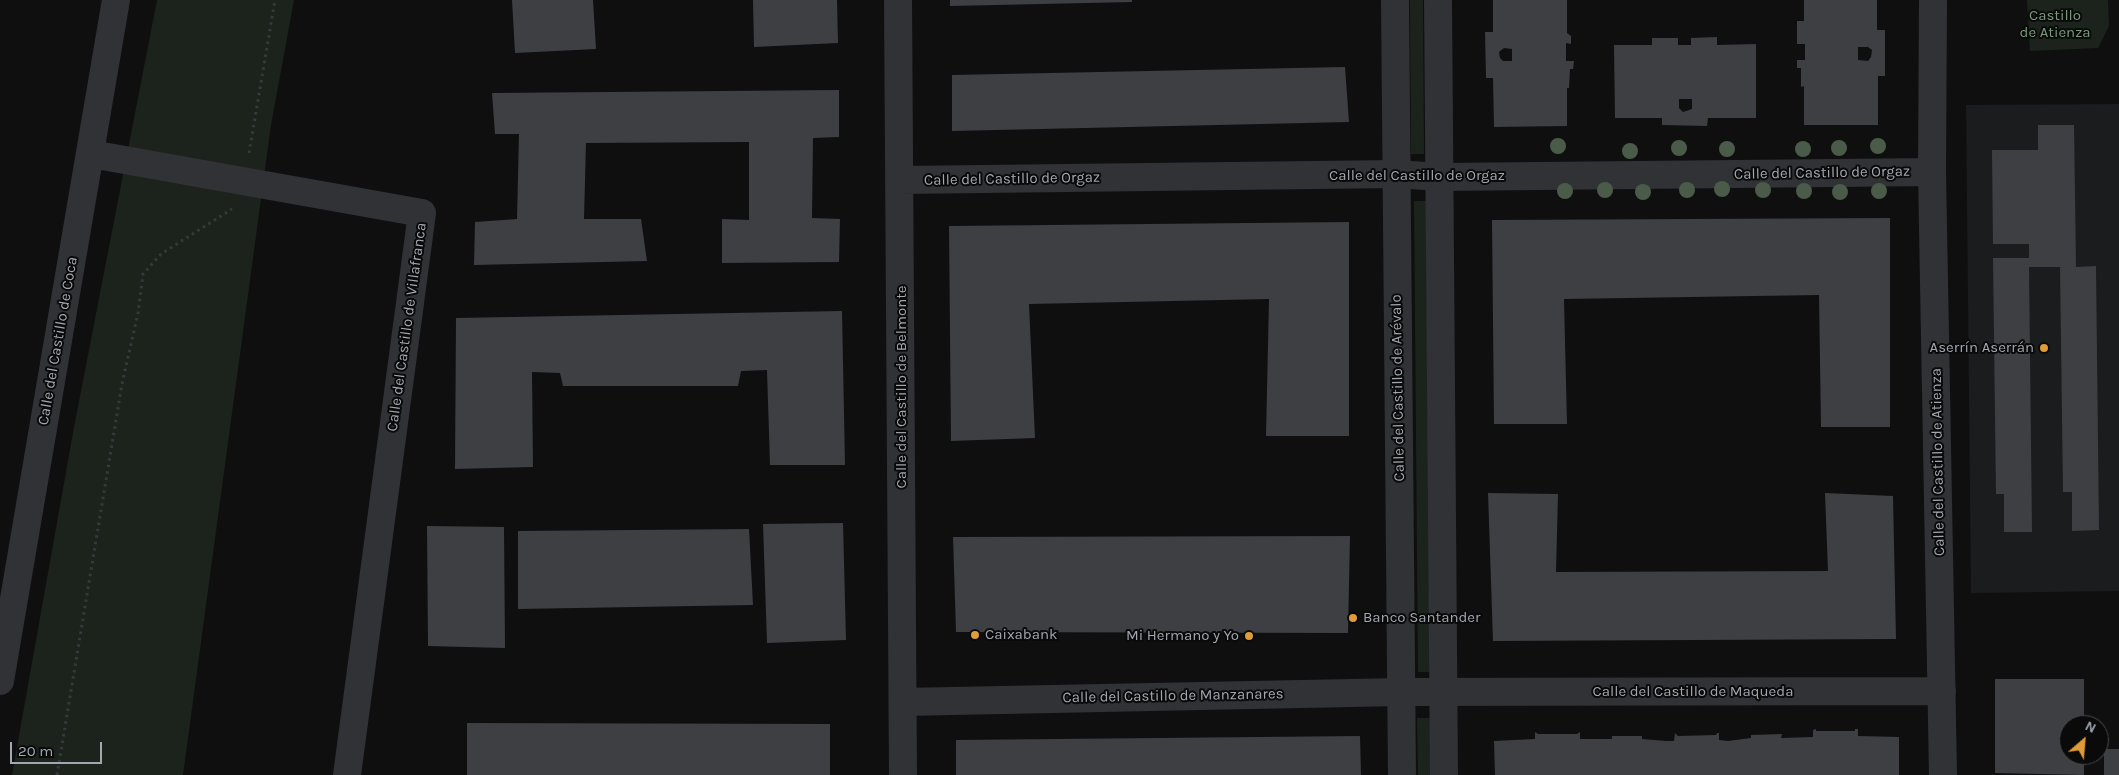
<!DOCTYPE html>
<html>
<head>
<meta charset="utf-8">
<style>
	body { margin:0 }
	#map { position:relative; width:2119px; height:775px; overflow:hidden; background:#0f0f10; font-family:Karla,sans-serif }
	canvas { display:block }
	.north { position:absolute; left:2059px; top:715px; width:50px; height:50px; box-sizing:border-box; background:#0a0a0b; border:1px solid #47494d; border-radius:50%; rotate:27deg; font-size:14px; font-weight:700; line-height:20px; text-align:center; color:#a2a7b0 }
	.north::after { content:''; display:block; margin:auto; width:18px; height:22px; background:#df9c38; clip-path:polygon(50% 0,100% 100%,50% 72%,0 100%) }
	.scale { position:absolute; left:10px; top:742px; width:92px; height:22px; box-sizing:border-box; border:2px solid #a2a7b0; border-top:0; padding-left:6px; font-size:15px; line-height:18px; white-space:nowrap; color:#a2a7b0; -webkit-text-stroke:4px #0a0a0b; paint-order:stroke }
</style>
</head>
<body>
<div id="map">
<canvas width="2119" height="775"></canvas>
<div class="north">N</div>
<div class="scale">20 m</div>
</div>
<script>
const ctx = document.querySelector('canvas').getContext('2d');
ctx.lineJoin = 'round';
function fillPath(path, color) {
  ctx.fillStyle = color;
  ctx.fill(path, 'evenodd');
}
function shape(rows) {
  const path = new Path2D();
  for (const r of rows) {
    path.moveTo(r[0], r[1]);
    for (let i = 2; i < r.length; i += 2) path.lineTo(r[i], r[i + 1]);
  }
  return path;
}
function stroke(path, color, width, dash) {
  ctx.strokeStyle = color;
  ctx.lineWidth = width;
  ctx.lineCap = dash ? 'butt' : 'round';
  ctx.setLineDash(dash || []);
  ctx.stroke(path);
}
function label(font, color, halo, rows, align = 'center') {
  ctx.font = font + ' Karla,sans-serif';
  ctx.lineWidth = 4;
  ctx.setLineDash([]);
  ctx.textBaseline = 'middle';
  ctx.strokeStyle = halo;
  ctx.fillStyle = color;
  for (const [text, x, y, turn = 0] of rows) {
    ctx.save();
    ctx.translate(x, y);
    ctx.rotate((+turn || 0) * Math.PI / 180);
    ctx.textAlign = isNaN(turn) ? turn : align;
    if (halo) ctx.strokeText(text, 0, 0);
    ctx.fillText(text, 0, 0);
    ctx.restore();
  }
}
fillPath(shape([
	[2119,104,2119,591,1971,593,1966,105]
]), '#1b1c1d');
fillPath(shape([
	[157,0,294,0,271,125,183,775,12,775,74,427],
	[1410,0,1423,0,1424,154,1411,154],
	[2027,0,2108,0,2109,26,2098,48,2030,51],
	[1414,201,1426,201,1430,672,1418,672],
	[1417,718,1431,718,1432,775,1418,775]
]), '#1c231c');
fillPath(shape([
	[512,0,593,0,596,49,515,53],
	[753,0,837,0,838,43,754,47],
	[950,0,1132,0,1132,2,950,6],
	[1493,0,1567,0,1567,33,1571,36,1571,44,1566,43,1566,61,1574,61,1573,69,1570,69,1569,88,1567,88,1567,126,1494,127,1493,78,1486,78,1485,32,1493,32],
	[1504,48,1512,49,1512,61,1503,61,1500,58,1499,52],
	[1804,0,1877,0,1877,30,1885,30,1885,76,1878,76,1878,125,1804,125,1804,86,1801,87,1801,68,1797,68,1797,60,1805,60,1805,44,1797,44,1797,21,1804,21],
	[1858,47,1868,47,1872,50,1871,57,1868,61,1858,60],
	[1717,37,1717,45,1756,44,1756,118,1708,118,1707,126,1662,125,1662,118,1615,118,1614,45,1652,45,1652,38,1678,38,1678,45,1691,45,1691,38],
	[1679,99,1692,99,1692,109,1683,112,1679,108],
	[1345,67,1349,122,952,131,952,75],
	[839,90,839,137,813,138,812,218,840,219,839,262,722,263,722,219,749,220,749,142,586,143,584,219,641,219,647,261,474,265,475,222,517,219,519,134,495,134,492,93],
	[2038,125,2074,125,2076,267,2096,266,2099,530,2072,531,2072,492,2063,492,2060,267,2029,267,2032,532,2004,532,2004,494,1996,494,1993,258,2029,258,2029,244,1993,244,1992,150,2038,150],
	[1890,218,1890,427,1821,427,1819,295,1564,299,1567,424,1494,424,1492,220],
	[1349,222,1349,436,1266,436,1269,299,1029,304,1035,438,951,441,949,226],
	[842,311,845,465,770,465,767,370,741,371,738,386,563,386,560,373,532,372,533,467,455,469,456,318],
	[1488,493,1558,494,1556,572,1828,571,1825,493,1893,496,1896,639,1493,641],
	[843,523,846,640,767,643,763,524],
	[427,526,504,527,505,648,428,646],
	[749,529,753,605,518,609,518,531],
	[1350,536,1348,633,956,632,953,537],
	[1995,679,2084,679,2084,725,2069,725,2069,755,2084,755,2084,775,1995,773],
	[467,723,830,724,830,775,467,775],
	[1816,729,1816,731,1855,731,1855,729,1858,729,1858,736,1899,737,1899,775,1495,775,1494,741,1535,739,1535,732,1538,734,1577,734,1580,732,1580,739,1612,739,1612,736,1642,736,1642,739,1666,741,1674,741,1675,733,1678,736,1716,735,1717,733,1719,733,1719,740,1728,741,1751,738,1751,735,1782,734,1781,738,1813,737,1813,730],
	[1360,736,1361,775,956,775,956,740],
	[2104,749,2119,749,2119,775,2104,775]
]), '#3e3f43');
stroke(shape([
	[249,153,275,0],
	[57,775,122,384,138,313,143,274,161,254,232,209]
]), '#37393c', 3, [2.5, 4]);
stroke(shape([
	[898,0,903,775],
	[1933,0,1932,172,1943,775],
	[91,154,422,213,347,775],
	[901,180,1396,174,1440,177,1932,172],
	[0,681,116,0],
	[903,702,1401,692,1942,691]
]), '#313235', 28);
stroke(shape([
	[1395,0,1402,775],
	[1438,0,1444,775]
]), '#313235', 28);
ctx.fillStyle = '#4a5b4a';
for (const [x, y] of [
	[1558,146],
	[1878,146],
	[1679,148],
	[1839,148],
	[1727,149],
	[1803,149],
	[1630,151],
	[1722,189],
	[1605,190],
	[1687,190],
	[1763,190],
	[1565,191],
	[1804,191],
	[1879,191],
	[1643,192],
	[1840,192]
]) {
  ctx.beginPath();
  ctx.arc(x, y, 8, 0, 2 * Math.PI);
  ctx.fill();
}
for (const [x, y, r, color] of [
	[2044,348,5,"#df9c38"],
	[1353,618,5,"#df9c38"],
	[975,635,5,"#df9c38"],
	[1249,636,5,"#df9c38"]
]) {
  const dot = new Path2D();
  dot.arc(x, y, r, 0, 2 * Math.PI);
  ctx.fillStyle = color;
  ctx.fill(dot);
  stroke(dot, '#0a0a0b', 2);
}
label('15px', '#7a9a7a', '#0a0a0b', [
	["Castillo",2055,16],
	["de Atienza",2055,33]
]);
label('15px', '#a2a7b0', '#0a0a0b', [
	["Calle del Castillo de Orgaz",1822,173,-1],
	["Calle del Castillo de Orgaz",1417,176],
	["Calle del Castillo de Orgaz",1012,179,-1],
	["Calle del Castillo de Villafranca",407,327,-82],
	["Calle del Castillo de Coca",58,341,-80],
	["Calle del Castillo de Belmonte",902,387,-90],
	["Calle del Castillo de Arévalo",1398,388,-91],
	["Calle del Castillo de Atienza",1938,462,-91],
	["Calle del Castillo de Maqueda",1693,692],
	["Calle del Castillo de Manzanares",1173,696,-1]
]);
label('15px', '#a2a7b0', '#0a0a0b', [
	["Aserrín Aserrán",2034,348],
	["Banco Santander",1363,618,"left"],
	["Caixabank",985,635,"left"],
	["Mi Hermano y Yo",1239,636]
], 'right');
</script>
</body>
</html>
